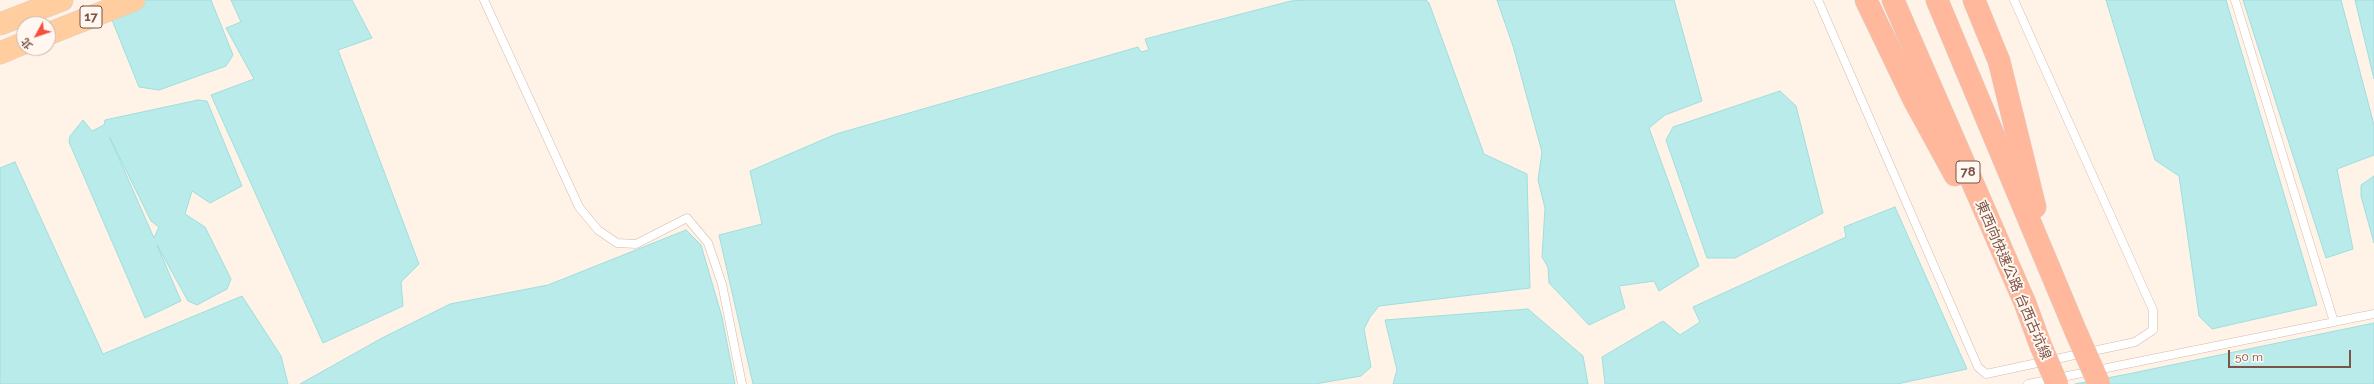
<!DOCTYPE html>
<html>
<head>
<meta charset="utf-8">
<style>
	body { margin:0 }
	#map { position:relative; width:2374px; height:384px; overflow:hidden; background:#fff2e7; font-family:Raleway,"Noto Sans TC",sans-serif }
	canvas { display:block }
	.north { position:absolute; left:16px; top:16px; width:40px; height:40px; box-sizing:border-box; background:#fff7f0; border:1px solid #cbb5ac; border-radius:50%; rotate:230deg; font-size:11px; font-weight:700; line-height:16px; text-align:center; color:#7c5347 }
	.north::after { content:''; display:block; margin:auto; width:14px; height:18px; background:#f54e3f; clip-path:polygon(50% 0,100% 100%,50% 72%,0 100%) }
	.scale { position:absolute; left:2228px; top:350px; width:123px; height:18px; box-sizing:border-box; border:2px solid #7c5347; border-top:0; padding-left:5px; font-size:12px; line-height:14px; white-space:nowrap; color:#7c5347; -webkit-text-stroke:3px #fff7f0; paint-order:stroke }
</style>
</head>
<body>
<div id="map">
<canvas width="2374" height="384"></canvas>
<div class="north">北</div>
<div class="scale">50 m</div>
</div>
<script>
const ctx = document.querySelector('canvas').getContext('2d');
ctx.lineJoin = 'round';
function fillPath(path, color) {
  ctx.fillStyle = color;
  ctx.fill(path, 'evenodd');
}
function shape(rows) {
  const path = new Path2D();
  for (const r of rows) {
    path.moveTo(r[0], r[1]);
    for (let i = 2; i < r.length; i += 2) path.lineTo(r[i], r[i + 1]);
  }
  return path;
}
function stroke(path, color, width, dash) {
  ctx.strokeStyle = color;
  ctx.lineWidth = width;
  ctx.lineCap = dash ? 'butt' : 'round';
  ctx.setLineDash(dash || []);
  ctx.stroke(path);
}
function label(font, color, halo, rows, align = 'center') {
  ctx.font = font + ' Raleway,"Noto Sans TC",sans-serif';
  ctx.lineWidth = 4;
  ctx.setLineDash([]);
  ctx.textBaseline = 'middle';
  ctx.strokeStyle = halo;
  ctx.fillStyle = color;
  for (const [text, x, y, turn = 0] of rows) {
    ctx.save();
    ctx.translate(x, y);
    ctx.rotate((+turn || 0) * Math.PI / 180);
    ctx.textAlign = isNaN(turn) ? turn : align;
    if (halo) ctx.strokeText(text, 0, 0);
    ctx.fillText(text, 0, 0);
    ctx.restore();
  }
}
const water = shape([
	[136,0,211,0,233,55,226,66,159,90,139,87,108,10,136,0],
	[231,0,352,0,372,38,338,50,419,264,401,282,403,306,323,343,211,95,254,79,226,28,241,22,231,0],
	[1307,0,1426,0,1429,3,1484,154,1527,174,1530,288,1379,306,1370,317,1364,329,1371,367,1361,376,1315,384,753,384,719,235,762,224,750,171,836,134,1138,47,1141,52,1149,50,1145,39,1291,1,1307,0],
	[1497,0,1674,0,1702,101,1665,115,1649,128,1699,266,1659,291,1654,281,1619,286,1625,308,1589,325,1549,283,1548,267,1542,257,1545,208,1538,180,1542,152,1513,46,1497,0],
	[2106,0,2226,0,2317,305,2212,329,2199,316,2179,176,2155,160,2106,0],
	[2243,0,2341,0,2374,125,2374,155,2337,169,2353,249,2326,258,2243,0],
	[2355,0,2374,0,2374,79,2355,0],
	[1780,91,1796,106,1823,213,1735,258,1707,258,1666,140,1673,127,1780,91],
	[198,100,207,101,242,186,210,203,192,191,185,214,205,227,231,279,227,289,197,305,188,301,157,245,181,301,145,318,69,142,70,136,83,120,92,131,104,125,105,120,198,100],
	[110,138,151,221,159,227,154,238,110,138],
	[15,162,103,354,242,296,281,356,288,384,0,384,0,168,15,162],
	[2374,176,2374,243,2361,196,2361,185,2374,176],
	[1895,207,1967,369,1897,384,1605,384,1602,357,1663,321,1680,335,1700,322,1693,307,1846,237,1844,227,1895,207],
	[686,230,701,245,722,317,735,384,300,384,382,338,450,304,548,285,686,230],
	[1528,309,1583,356,1588,384,1393,384,1397,370,1385,320,1528,309],
	[2374,323,2374,384,2075,384,2128,374,2374,323]
]);
fillPath(water, '#b9ebeb');
stroke(water, '#9edede', 1);
const service = shape([
	[484,0,579,207,598,230,617,243,636,244,687,218,708,243,722,284,742,384],
	[1818,0,1978,367,1986,374,2135,342,2153,330,2153,310,2014,0],
	[2235,0,2334,322],
	[2028,384,2374,314]
]);
const primary = shape([
	[0,24,62,0],
	[48,34,134,0],
	[0,53,24,43]
]);
const trunk = shape([
	[1866,0,1914,100,1955,175],
	[1893,0,2025,303,2040,344],
	[1937,0,2076,332],
	[1974,0,1999,61,2035,207]
]);
stroke(service, '#d5baae', 9);
stroke(primary, '#dacfcb', 23);
stroke(trunk, '#dacfcb', 23);
stroke(service, '#fff', 8);
stroke(primary, '#ffcd9e', 22);
stroke(trunk, '#ffb89b', 22);
const trunkBridge = shape([
	[2076,332,2099,384],
	[2040,344,2057,384]
]);
stroke(trunkBridge, '#dacfcb', 23, []);
stroke(trunkBridge, '#ffb89b', 22);
for (const [x, y, w] of [
	[91,17,22],
	[1968,172,24]
]) {
  const box = new Path2D();
  box.roundRect(x - w / 2, y - 11, w, 22, 3);
  ctx.fillStyle = '#fff7f0';
  ctx.fill(box);
  stroke(box, '#7c5347', 1);
}
label('bold 13px', '#7c5347', null, [
	["17",91,17],
	["78",1968,172]
]);
label('14px', '#7c5347', '#fff7f0', [
	["東西向快速公路 台西古坑線",2013,280,67]
]);
</script>
</body>
</html>
